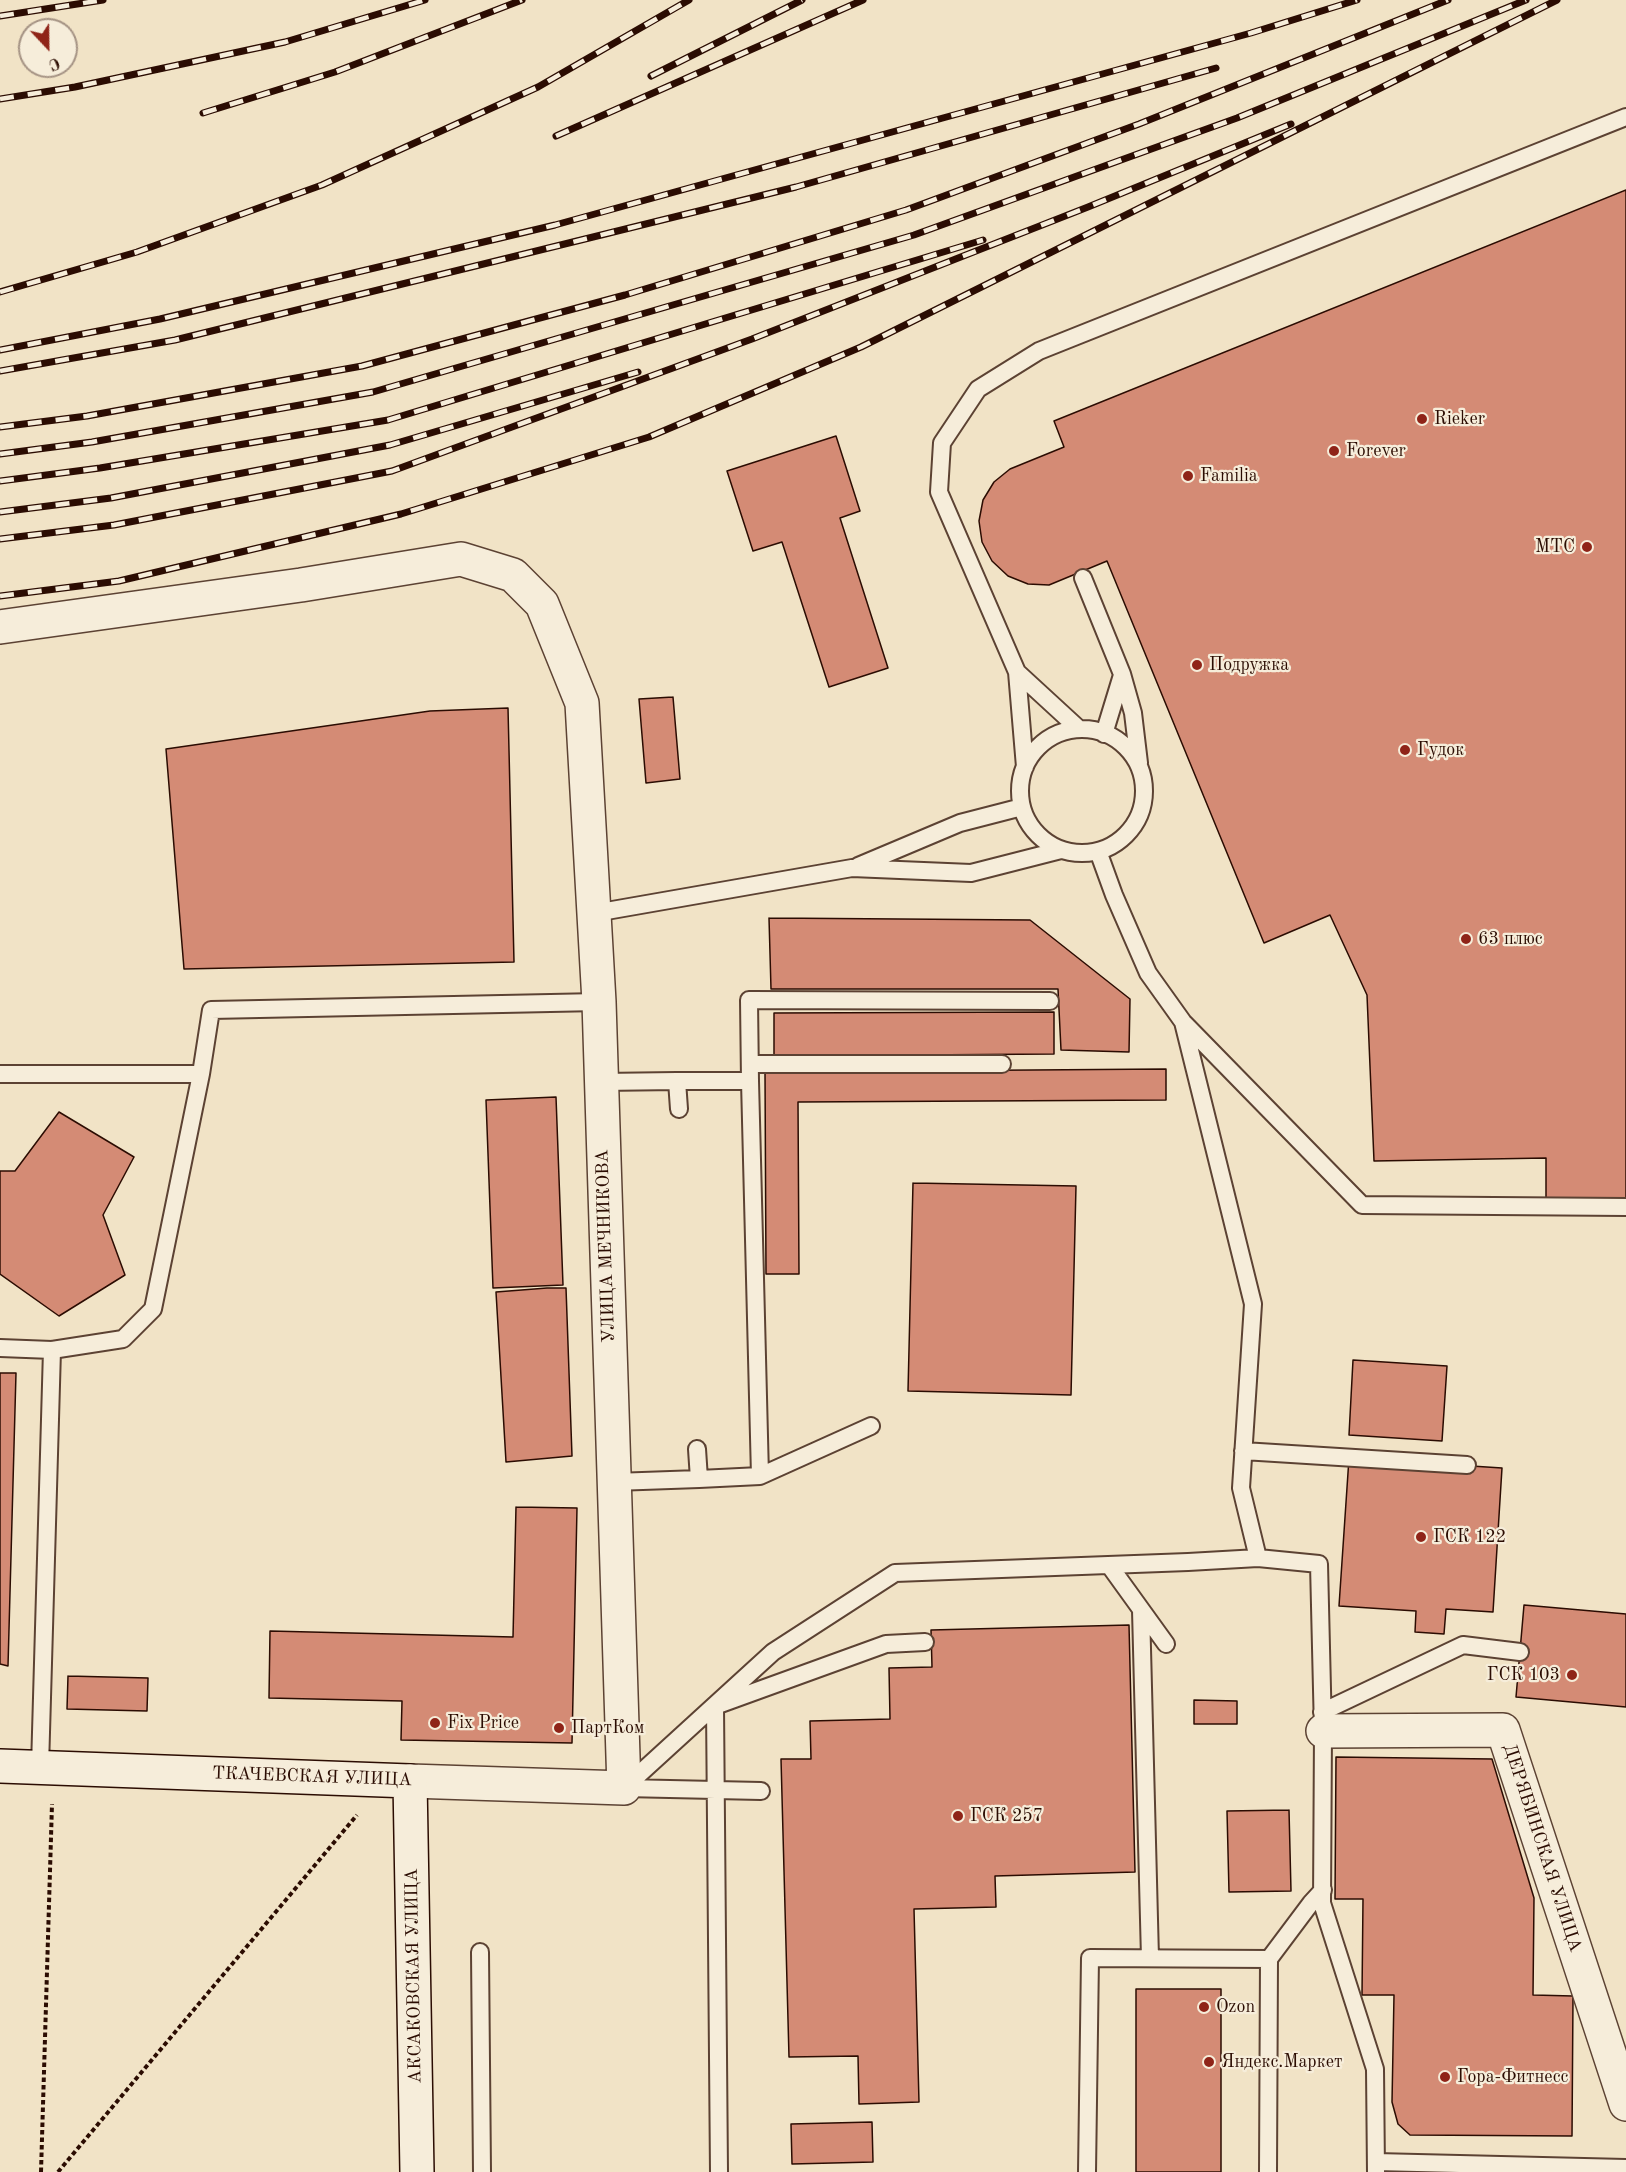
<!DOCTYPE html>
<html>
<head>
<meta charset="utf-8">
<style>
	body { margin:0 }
	#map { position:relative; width:1626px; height:2172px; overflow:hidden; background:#f1e3c6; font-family:"Old Standard TT",serif }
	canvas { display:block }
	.north { position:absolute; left:18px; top:18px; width:60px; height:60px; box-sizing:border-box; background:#f6edda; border:2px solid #a59384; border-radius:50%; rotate:158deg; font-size:16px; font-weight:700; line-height:24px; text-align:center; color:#2b0c02 }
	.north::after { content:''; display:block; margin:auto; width:21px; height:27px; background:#8f2418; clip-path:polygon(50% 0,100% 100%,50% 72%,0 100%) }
</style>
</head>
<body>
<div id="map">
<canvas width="1626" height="2172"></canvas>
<div class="north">С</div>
</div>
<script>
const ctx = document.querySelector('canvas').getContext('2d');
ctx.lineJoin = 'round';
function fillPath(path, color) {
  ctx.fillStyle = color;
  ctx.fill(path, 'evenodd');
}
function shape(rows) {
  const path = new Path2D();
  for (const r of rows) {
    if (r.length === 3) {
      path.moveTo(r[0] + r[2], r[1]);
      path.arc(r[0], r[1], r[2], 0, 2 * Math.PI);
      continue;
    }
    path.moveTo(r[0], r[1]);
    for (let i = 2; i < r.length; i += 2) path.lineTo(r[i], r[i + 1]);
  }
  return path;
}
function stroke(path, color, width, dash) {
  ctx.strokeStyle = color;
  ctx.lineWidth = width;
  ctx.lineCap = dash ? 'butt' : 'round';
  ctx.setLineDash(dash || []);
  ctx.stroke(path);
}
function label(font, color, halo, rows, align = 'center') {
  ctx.font = font + ' "Old Standard TT",serif';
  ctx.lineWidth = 4.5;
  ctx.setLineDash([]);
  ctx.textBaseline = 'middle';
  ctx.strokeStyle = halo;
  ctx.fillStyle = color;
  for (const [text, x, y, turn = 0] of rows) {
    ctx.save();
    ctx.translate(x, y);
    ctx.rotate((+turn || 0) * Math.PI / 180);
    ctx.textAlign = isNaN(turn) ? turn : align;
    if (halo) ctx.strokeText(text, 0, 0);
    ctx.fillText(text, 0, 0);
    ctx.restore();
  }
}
const building = shape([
	[1626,190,1626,1202,1546,1205,1546,1158,1374,1161,1367,995,1330,915,1264,943,1107,561,1049,585,1028,584,1008,576,992,561,982,542,979,521,983,500,994,482,1010,469,1064,447,1054,421,1626,190],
	[836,436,860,511,840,518,888,668,829,687,782,542,753,551,727,471,836,436],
	[673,697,680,779,646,783,639,699,673,697],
	[508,708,514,962,184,969,166,749,430,711,508,708],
	[769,918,1030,920,1130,999,1129,1052,1061,1050,1058,989,771,989,769,918],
	[1054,1012,1054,1054,774,1056,774,1013,1054,1012],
	[1166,1069,1166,1100,798,1102,799,1274,766,1274,765,1072,1166,1069],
	[556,1097,563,1285,493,1288,486,1100,556,1097],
	[59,1112,134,1157,103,1215,125,1275,59,1316,0,1274,0,1171,15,1171,59,1112],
	[913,1183,1076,1186,1071,1395,908,1391,913,1183],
	[547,1288,566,1288,572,1456,506,1462,496,1292,547,1288],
	[1353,1360,1447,1366,1442,1441,1349,1435,1353,1360],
	[0,1373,16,1373,8,1666,0,1664,0,1373],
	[1349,1458,1502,1468,1493,1612,1446,1609,1444,1634,1415,1632,1416,1611,1339,1606,1349,1458],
	[516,1507,577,1508,572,1743,401,1740,402,1701,269,1698,270,1631,513,1637,516,1507],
	[1524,1605,1626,1614,1626,1707,1516,1697,1524,1605],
	[1129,1625,1135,1872,995,1876,996,1907,914,1909,919,2102,859,2104,858,2056,789,2057,781,1759,811,1759,810,1721,890,1719,889,1668,932,1667,931,1630,1129,1625],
	[68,1676,148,1678,147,1711,67,1709,68,1676],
	[1194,1700,1237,1701,1237,1724,1194,1724,1194,1700],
	[1336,1757,1492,1759,1534,1898,1533,1995,1573,1996,1572,2136,1410,2135,1398,2124,1392,2102,1394,1995,1362,1995,1363,1899,1335,1899,1336,1757],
	[1289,1810,1291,1891,1229,1892,1227,1811,1289,1810],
	[1136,1989,1221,1989,1221,2172,1136,2172,1136,1989],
	[872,2122,873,2162,792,2164,791,2124,872,2122]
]);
fillPath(building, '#d48b75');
stroke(building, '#2b0c02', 1.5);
const service = shape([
	[1083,578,1122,674,1133,713,1139,763],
	[1017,672,1079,729],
	[1082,791,62],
	[1104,734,1122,675],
	[1025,767,1017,672,939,492,942,443,978,389,1039,351,1626,117],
	[1098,851,1114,895,1148,973,1183,1022,1362,1205,1626,1207],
	[858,866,960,823,1022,807],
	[595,913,852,868,971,873,1061,850],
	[1183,1022,1253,1304,1241,1488,1258,1558,1319,1564,1323,1731,1322,1903,1375,2069,1376,2172],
	[750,1064,1002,1064],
	[0,1074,201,1074],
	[677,1081,750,1081,760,1476,699,1479],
	[750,1081,749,1000,1050,1001],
	[601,1082,677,1081,679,1109],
	[0,1348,52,1350,123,1339,153,1309,201,1074,211,1010,599,1002],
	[1243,1451,1467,1465],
	[760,1476,871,1426],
	[614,1482,699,1479,697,1449],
	[1109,1565,1166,1644],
	[1141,1610,1150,1958],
	[1322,1712,1463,1645,1520,1652],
	[40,1767,52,1350],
	[624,1788,773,1652,895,1573,1188,1562,1258,1558],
	[624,1788,761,1791],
	[480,1952,482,2172],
	[1376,2162,1626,2168],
	[719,2172,715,1706,886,1644,925,1642],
	[1087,2172,1090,1958,1269,1959],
	[1268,2172,1269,1959,1311,1903,1323,1890]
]);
const minor = shape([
	[0,627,301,585,461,559,513,575,542,604,582,703,599,1002,624,1788,410,1781],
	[1323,1731,1503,1730,1626,2104]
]);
const secondary = shape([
	[0,1766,410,1781,417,2172]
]);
stroke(service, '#5c4233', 20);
stroke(minor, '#5c4233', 36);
stroke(secondary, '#2b0c02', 36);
stroke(shape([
	[41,2172,52,1804],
	[58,2172,357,1815]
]), '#2b0c02', 4, [4.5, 3]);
stroke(service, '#f6edda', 16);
stroke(minor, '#f6edda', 33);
stroke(secondary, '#f6edda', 33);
const rail = shape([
	[0,16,103,0],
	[651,76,802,0],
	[0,99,75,87,285,42,425,0],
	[203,113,335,72,522,0],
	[556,136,863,0],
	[0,292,137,252,322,185,538,87,689,0],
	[0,350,160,319,555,225,1251,33,1357,0],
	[0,371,175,340,796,187,1216,68],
	[0,427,87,416,362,366,625,295,906,210,1139,124,1448,0],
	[0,454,92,442,373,392,914,235,1237,118,1526,0],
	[0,481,100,468,388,420,983,240],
	[0,512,111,498,390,445,638,372],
	[0,539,114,525,392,471,752,339,1088,207,1291,124],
	[0,596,119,581,401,514,649,437,861,347,1557,0]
]);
stroke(rail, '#2b0c02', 7);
stroke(rail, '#f6edda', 4.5, [14]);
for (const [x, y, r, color] of [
	[1422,419,6,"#8f2418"],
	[1334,451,6,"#8f2418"],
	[1188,476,6,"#8f2418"],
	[1587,547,6,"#8f2418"],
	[1197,665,6,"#8f2418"],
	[1405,750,6,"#8f2418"],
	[1466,939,6,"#8f2418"],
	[1421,1537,6,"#8f2418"],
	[1572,1675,6,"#8f2418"],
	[435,1723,6,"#8f2418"],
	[559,1728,6,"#8f2418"],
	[958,1816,6,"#8f2418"],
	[1204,2007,6,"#8f2418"],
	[1209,2062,6,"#8f2418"],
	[1445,2077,6,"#8f2418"]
]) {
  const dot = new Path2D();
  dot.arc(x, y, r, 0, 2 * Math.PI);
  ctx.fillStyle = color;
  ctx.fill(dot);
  stroke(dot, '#f6edda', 2);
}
label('18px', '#2b0c02', '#f6edda', [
	["Rieker",1434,419],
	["Forever",1346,451],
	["Familia",1200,476],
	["МТС",1575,547,"right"],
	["Подружка",1209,665],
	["Гудок",1417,750],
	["63 плюс",1478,939],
	["ГСК 122",1433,1537],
	["ГСК 103",1560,1675,"right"],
	["Fix Price",447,1723],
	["ПартКом",571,1728],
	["ГСК 257",970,1816],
	["Ozon",1216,2007],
	["Яндекс.Маркет",1221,2062],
	["Гора-Фитнесс",1457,2077]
], 'left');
label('18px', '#2b0c02', '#f6edda', [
	["УЛИЦА МЕЧНИКОВА",606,1246,-92],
	["ТКАЧЕВСКАЯ УЛИЦА",312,1777,2],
	["ДЕРЯБИНСКАЯ УЛИЦА",1542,1848,72],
	["АКСАКОВСКАЯ УЛИЦА",414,1976,-91]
]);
</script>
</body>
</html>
